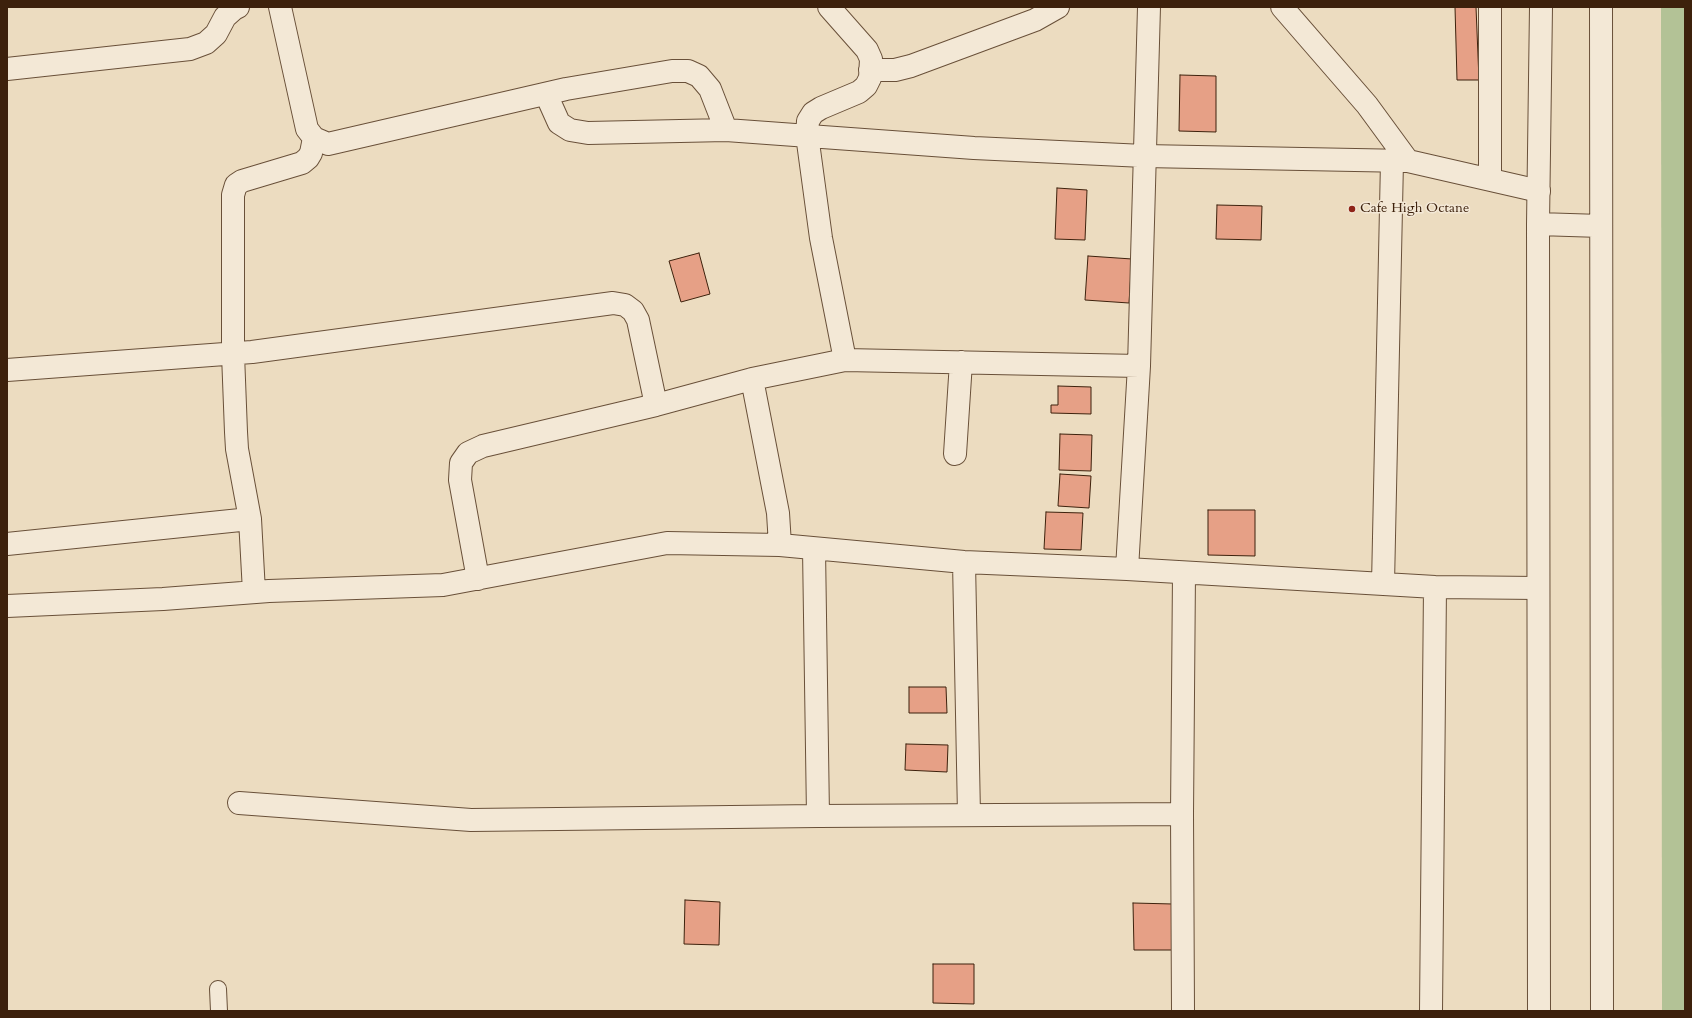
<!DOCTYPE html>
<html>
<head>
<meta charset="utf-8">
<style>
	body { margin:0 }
	#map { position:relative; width:1692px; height:1018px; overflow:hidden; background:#ecdcc0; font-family:Cardo,serif }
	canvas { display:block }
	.frame { position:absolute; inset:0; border:8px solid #3d210c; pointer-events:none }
</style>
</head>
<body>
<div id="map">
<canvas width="1692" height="1018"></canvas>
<div class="frame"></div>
</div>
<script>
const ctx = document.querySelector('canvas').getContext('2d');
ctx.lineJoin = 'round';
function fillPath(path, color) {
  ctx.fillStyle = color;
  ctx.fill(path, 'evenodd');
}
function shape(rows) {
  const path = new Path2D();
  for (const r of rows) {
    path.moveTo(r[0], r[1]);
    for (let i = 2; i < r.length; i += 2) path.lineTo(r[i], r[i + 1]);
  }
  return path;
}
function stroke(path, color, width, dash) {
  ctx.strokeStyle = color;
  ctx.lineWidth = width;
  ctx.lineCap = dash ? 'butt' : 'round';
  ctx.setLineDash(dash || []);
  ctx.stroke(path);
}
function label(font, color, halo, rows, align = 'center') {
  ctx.font = font + ' Cardo,serif';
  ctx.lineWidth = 3;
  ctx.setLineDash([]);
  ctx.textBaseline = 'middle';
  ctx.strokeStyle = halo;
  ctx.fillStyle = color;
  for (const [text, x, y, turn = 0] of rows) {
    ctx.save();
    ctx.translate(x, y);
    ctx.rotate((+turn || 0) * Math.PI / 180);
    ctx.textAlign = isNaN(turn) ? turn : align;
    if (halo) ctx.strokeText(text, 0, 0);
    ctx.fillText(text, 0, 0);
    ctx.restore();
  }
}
fillPath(shape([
	[1661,7,1685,7,1685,1011,1662,1011]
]), '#b3c296');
const building = shape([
	[1455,7,1476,7,1479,80,1457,80,1455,7],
	[1180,75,1216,76,1216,132,1179,131,1180,75],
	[1057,188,1087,190,1085,240,1055,239,1057,188],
	[1217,205,1262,206,1261,240,1216,239,1217,205],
	[699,253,710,294,681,302,669,261,699,253],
	[1088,256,1132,259,1129,303,1085,300,1088,256],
	[1058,386,1091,387,1091,414,1051,413,1051,405,1058,405,1058,386],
	[1060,434,1092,435,1091,471,1059,470,1060,434],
	[1060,474,1091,476,1089,508,1058,506,1060,474],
	[1208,510,1255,510,1255,556,1208,555,1208,510],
	[1046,512,1083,513,1081,550,1044,549,1046,512],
	[909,687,946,687,947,713,909,713,909,687],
	[906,744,948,745,947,772,905,770,906,744],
	[685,900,720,902,719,945,684,944,685,900],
	[1133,903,1173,904,1173,950,1134,950,1133,903],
	[933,964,974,964,974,1004,933,1003,933,964]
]);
fillPath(building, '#e6a086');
stroke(building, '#3d210c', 1);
const service = shape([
	[218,989,219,1011]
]);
const minor = shape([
	[280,7,307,129,314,138,328,144,566,89,672,71,688,71,699,76,710,89,726,130],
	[829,7,867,50,871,59,870,78,866,86,859,92,821,108,813,113,808,121,807,135,821,238,845,360],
	[1282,7,1367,105,1408,161],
	[1490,7,1490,179],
	[7,69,190,49,206,43,216,34,225,17,234,9,238,7],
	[870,70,895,70,911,66,1035,20,1058,7],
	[546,94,559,123,570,130,588,133,726,130,974,148,1144,156,1408,161,1539,191],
	[7,370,252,352,613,303,625,305,633,311,638,320,656,405],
	[752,379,778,513,780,545],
	[955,454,961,362],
	[7,544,250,519],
	[814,549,818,816],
	[964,562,969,815],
	[1127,569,1435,587,1538,588],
	[478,579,460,480,461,463,468,453,483,446,656,405,752,379,845,360,1139,366],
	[1383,584,1392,161],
	[254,592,250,519,237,449,236,432,233,354,233,195,236,185,242,181,302,163,308,158,311,153,314,138],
	[7,606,163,599,269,591,443,585,667,543,780,545,964,562,1127,569,1139,366,1149,7],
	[239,803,471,820,818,816,1182,814],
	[1183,1011,1182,814,1184,573],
	[1431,1011,1435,587]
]);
const tertiary = shape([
	[1601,7,1602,1011],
	[1538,224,1601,226],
	[1539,1011,1538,224,1541,7]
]);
stroke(service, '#695039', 18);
stroke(minor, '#695039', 24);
stroke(tertiary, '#695039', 24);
stroke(service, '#f3e8d6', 16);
stroke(minor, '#f3e8d6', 22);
stroke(tertiary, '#f3e8d6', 22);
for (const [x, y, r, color] of [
	[1352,209,4,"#8f2418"]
]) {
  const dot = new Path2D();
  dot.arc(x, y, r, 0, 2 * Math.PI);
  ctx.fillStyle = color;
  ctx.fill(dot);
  stroke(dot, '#f3e8d6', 1.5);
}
label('14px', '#3d210c', '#f3e8d6', [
	["Cafe High Octane",1360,209]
], 'left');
</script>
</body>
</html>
